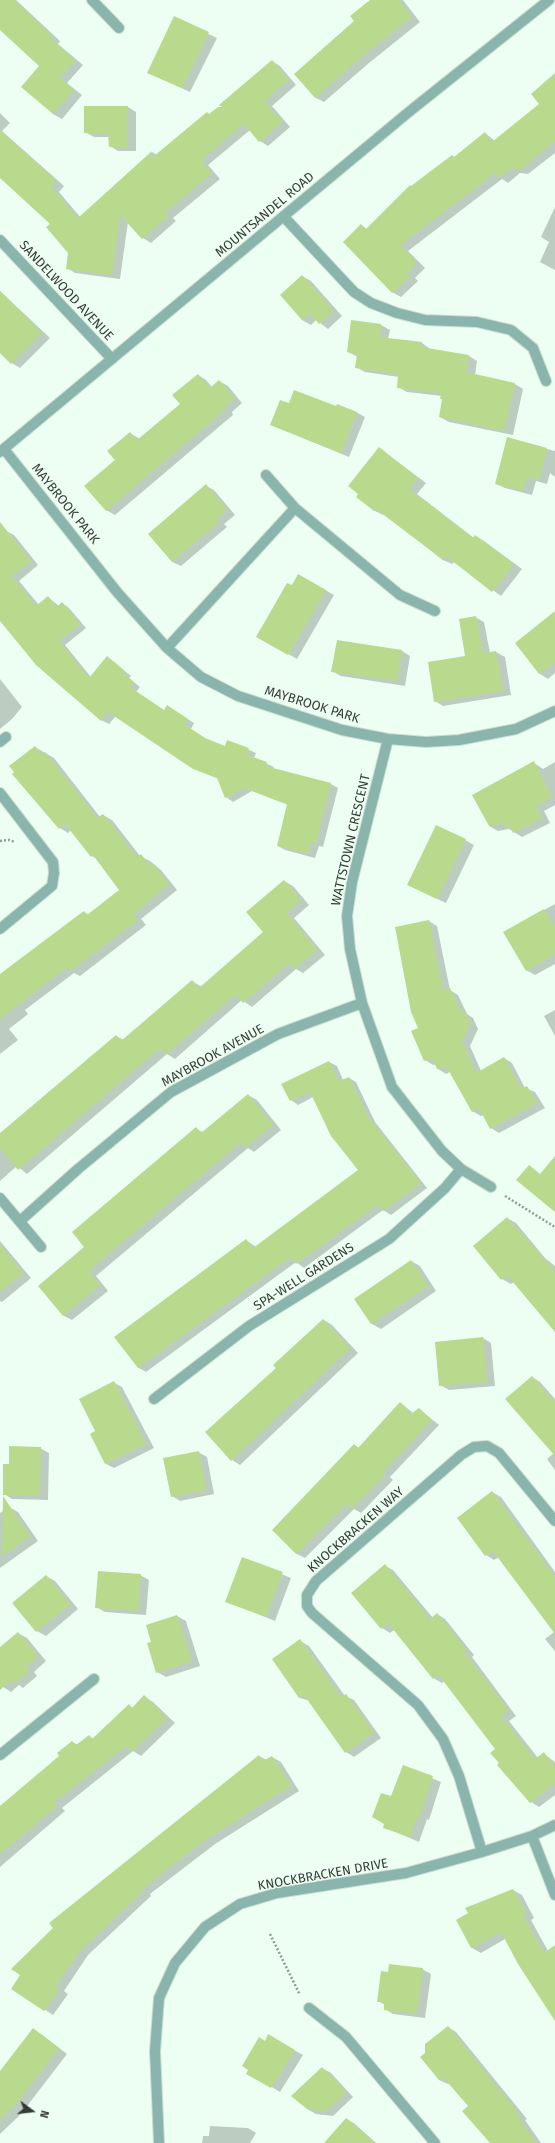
<!DOCTYPE html>
<html>
<head>
<meta charset="utf-8">
<style>
	body { margin:0 }
	#map { position:relative; width:555px; height:2143px; overflow:hidden; background:#edfff2; font-family:"Fira Sans",sans-serif }
	canvas { display:block }
	.north { position:absolute; left:12px; top:2091px; width:40px; height:40px; -webkit-text-stroke:3px #edfff2; paint-order:stroke; rotate:105deg; font-size:11px; font-weight:700; line-height:16px; text-align:center; color:#363d38 }
	.north::after { content:''; display:block; margin:auto; width:14px; height:18px; background:#363d38; clip-path:polygon(50% 0,100% 100%,50% 72%,0 100%) }
</style>
</head>
<body>
<div id="map">
<canvas width="555" height="2143"></canvas>
<div class="north">N</div>
</div>
<script>
const ctx = document.querySelector('canvas').getContext('2d');
ctx.lineJoin = 'round';
function fillPath(path, color) {
  ctx.fillStyle = color;
  ctx.fill(path, 'evenodd');
}
function shape(rows) {
  const path = new Path2D();
  for (const r of rows) {
    path.moveTo(r[0], r[1]);
    for (let i = 2; i < r.length; i += 2) path.lineTo(r[i], r[i + 1]);
  }
  return path;
}
function stroke(path, color, width, dash) {
  ctx.strokeStyle = color;
  ctx.lineWidth = width;
  ctx.lineCap = dash ? 'butt' : 'round';
  ctx.setLineDash(dash || []);
  ctx.stroke(path);
}
function label(font, color, halo, rows, align = 'center') {
  ctx.font = font + ' "Fira Sans",sans-serif';
  ctx.lineWidth = 3;
  ctx.setLineDash([]);
  ctx.textBaseline = 'middle';
  ctx.strokeStyle = halo;
  ctx.fillStyle = color;
  for (const [text, x, y, turn = 0] of rows) {
    ctx.save();
    ctx.translate(x, y);
    ctx.rotate((+turn || 0) * Math.PI / 180);
    ctx.textAlign = isNaN(turn) ? turn : align;
    if (halo) ctx.strokeText(text, 0, 0);
    ctx.fillText(text, 0, 0);
    ctx.restore();
  }
}
fillPath(shape([
	[0,0,16,0,60,41,58,44,83,65,67,83,82,95,62,119,53,114,40,66,0,28],
	[372,0,403,0,420,22,369,63,324,102,316,98,295,74,355,21],
	[174,18,217,38,190,92,157,77],
	[272,61,280,66,296,85,272,106,290,127,268,146,260,141,250,130,208,165,220,179,173,218,176,221,151,243,143,238,128,222,120,279,75,273,67,268,69,253,52,224,0,177,0,113,10,123,2,131,64,186,59,192,81,218,152,152,157,155,210,115,225,108],
	[555,78,555,153,528,174,520,173,508,183,502,179,408,251,425,268,415,278,418,281,401,297,392,292,361,225,367,229,412,187,452,156,455,157,485,133,495,141,540,104],
	[128,107,136,112,136,151,118,151,110,146,110,137,94,137,85,132],
	[555,207,555,270,540,262,549,242,541,237],
	[302,276,311,281,342,316,328,329,316,320,311,325,302,320],
	[0,291,50,338,20,368,12,363,0,352],
	[352,321,381,325,390,330,388,339,422,343,430,349,469,356,477,361,475,375,515,384,523,389,513,435,449,422,440,417,443,399,442,396,407,392,398,387,399,377,365,372,356,367,358,357,348,352],
	[198,375,206,380,212,387,219,381,228,386,242,403,232,412,233,415,115,515,106,510,116,460,130,433,140,439,181,404],
	[289,404,356,412,365,417,349,457,271,425],
	[508,439,555,451,555,477,550,473,547,484,536,481,532,495,505,488,496,484],
	[379,448,426,483,417,494,474,538,476,536,484,541,522,569,501,596,454,562,452,564,443,560,385,514,383,515,375,511,358,497],
	[206,486,214,490,235,515,224,524,227,527,181,566,172,562],
	[6,531,14,535,38,565,19,581,39,605,48,597,59,606,62,603,69,608,86,628,65,645,91,677,107,657,131,676,129,678,140,687,136,692,165,711,175,711,194,723,191,729,207,740,226,747,228,741,256,753,254,758,274,767,273,769,331,784,338,788,323,847,319,846,315,858,285,850,278,846,288,805,252,791,233,802,226,797,219,779,193,768,116,716,109,724,101,720,0,612,0,536],
	[299,575,334,595,297,659,258,637],
	[555,612,555,673,548,679,540,674,516,643],
	[475,617,484,622,490,653,496,652,505,657,511,695,443,706,435,701,466,657],
	[402,651,410,656,405,686,341,676,332,671],
	[0,679,22,707,12,719,0,729],
	[35,747,54,758,100,817,103,815,112,820,140,856,150,861,161,870,177,890,141,919,146,925,80,976,74,973,25,1010,28,1014,9,1029,18,1040,0,1054,0,980,84,912,89,915,120,890,97,859,92,856,71,830,68,833,60,828],
	[555,762,555,805,544,811,550,823,522,837,509,829,498,831,489,826,534,763,543,769],
	[465,840,474,845,446,903,408,885],
	[284,881,293,886,309,905,294,918,325,955,303,973,296,969,252,1007,242,1000,175,1059,167,1054,27,1174,17,1166,0,1181,0,1134,116,1036,124,1040,192,981,202,987,264,932],
	[555,904,555,964,535,975,526,970,504,932],
	[429,921,437,926,450,990,458,995,467,1014,473,1018,478,1029,470,1046,481,1071,504,1058,512,1063,525,1088,535,1092,545,1108,499,1133,491,1128,484,1115,481,1116,472,1111,450,1072,446,1074,438,1069,436,1064,433,1065,425,1060,420,1028],
	[555,1010,555,1036,544,1016],
	[329,1062,337,1066,343,1080,349,1078,356,1082,375,1122,427,1188,391,1215,383,1210,304,1268,296,1262,146,1372,139,1368,116,1337,246,1240,256,1247,359,1170,313,1097,298,1105,291,1100],
	[248,1095,257,1100,281,1130,254,1152,248,1148,96,1276,108,1291,72,1320,64,1316,39,1286,86,1247,196,1129,203,1132],
	[507,1218,516,1223,545,1258,555,1266,555,1331,514,1282,511,1284,502,1279,474,1246],
	[0,1241,31,1278,2,1302,0,1301],
	[411,1261,420,1266,436,1291,381,1329,372,1324,356,1299],
	[324,1320,332,1325,358,1353,240,1465,232,1460,277,1368],
	[483,1338,491,1343,495,1386,449,1390,440,1385],
	[532,1377,540,1382,555,1399,555,1470,547,1459,554,1453],
	[113,1382,122,1387,154,1448,114,1468,106,1464],
	[401,1403,413,1413,419,1409,439,1425,390,1477,393,1480,361,1513,354,1509,305,1558,297,1554,273,1530,354,1445,359,1448],
	[40,1448,49,1453,48,1500,12,1499,4,1494,10,1465],
	[198,1452,207,1457,214,1494,180,1501,172,1496],
	[492,1492,501,1497,555,1572,555,1651,545,1639,554,1632,499,1557,494,1560,486,1555,458,1518],
	[9,1507,18,1512,38,1541,0,1568,0,1513],
	[242,1558,291,1578,275,1621,226,1601],
	[385,1566,393,1570,433,1618,437,1614,445,1619,474,1655,472,1657,516,1716,509,1721,538,1758,544,1754,555,1762,555,1795,539,1807,531,1802,498,1765,500,1763,496,1749,444,1681,442,1683,433,1678,394,1630,390,1633,382,1628],
	[140,1575,149,1580,146,1615,105,1612,96,1607],
	[46,1576,55,1581,78,1609,46,1636,37,1631,14,1604],
	[177,1616,186,1621,200,1666,166,1677,157,1672,153,1642],
	[18,1633,27,1638,46,1661,34,1672,37,1676,23,1688,19,1685,11,1692,0,1685,0,1648],
	[300,1641,309,1646,345,1696,354,1700,381,1738,354,1757,346,1752,310,1701,300,1698,273,1660],
	[145,1697,153,1702,175,1723,141,1756,133,1751,62,1808,65,1811,0,1867,0,1810,61,1756,72,1742,78,1745,89,1736,94,1739,129,1705,133,1708],
	[259,1756,267,1760,272,1757,281,1762,299,1791,215,1844,150,1894,151,1896,88,1955,64,1991,68,1994,53,2015,12,1988],
	[403,1766,441,1782,429,1820,427,1819,419,1842,384,1827],
	[513,1890,522,1895,534,1918,531,1920,548,1951,555,1954,555,2019,505,1939,481,1953,472,1948,457,1920],
	[422,1969,431,1974,425,2018,393,2014,385,2009,385,2005,378,2001],
	[448,2027,456,2032,527,2119,525,2120,541,2143,494,2143,470,2106,450,2083,448,2084,439,2080,426,2053],
	[41,2034,67,2054,21,2114,0,2134,0,2073],
	[269,2036,303,2055,280,2092,248,2073],
	[322,2068,331,2073,353,2097,333,2116,316,2114,307,2109],
	[347,2119,355,2124,376,2143,326,2143],
	[210,2126,248,2128,256,2133,250,2143,202,2143,203,2136,209,2136]
]), '#0003');
fillPath(shape([
	[0,0,14,0,52,36,50,38,75,60,60,78,74,90,53,114,21,87,39,66,0,30],
	[370,0,399,0,412,17,360,58,315,98,294,74,354,21,350,16],
	[174,16,209,32,182,88,147,73],
	[272,60,289,80,264,101,282,122,259,142,244,124,201,160,212,173,165,213,168,216,142,239,120,215,112,275,66,269,68,253,46,227,50,224,0,178,0,130,56,181,51,187,78,218,152,151,148,161,207,112,209,114,218,107,222,107,219,105],
	[555,73,555,141,520,170,511,168,499,178,495,173,400,245,417,262,407,273,410,276,392,293,343,242,361,224,366,229,410,185,411,186,452,155,454,157,485,132,492,142,539,104,531,94],
	[84,106,128,106,128,147,109,147,108,133,84,133],
	[302,275,334,311,319,324,310,314,302,320,280,295],
	[0,291,42,333,11,364,0,353],
	[351,320,381,324,380,337,422,342,421,347,469,355,466,372,515,383,504,431,439,417,442,399,440,399,441,393,397,388,398,374,355,368,357,354,347,352],
	[198,374,210,388,219,380,235,398,224,407,226,409,106,511,84,486,115,460,107,451,130,432,137,440,180,404,172,395],
	[294,390,336,406,337,404,357,412,341,453,270,425,280,400,289,403],
	[507,437,547,448,539,480,527,477,523,491,495,484],
	[379,447,418,478,409,489,473,538,475,535,514,564,492,592,446,556,443,560,376,509,374,511,356,497,358,494,348,486],
	[206,484,227,510,216,519,219,522,172,562,148,534],
	[0,522,31,561,12,576,36,606,48,596,57,607,62,602,80,624,59,641,89,678,107,656,125,671,123,673,134,682,130,687,164,710,167,705,188,719,184,724,205,738,225,746,227,740,249,748,247,755,267,762,265,766,331,783,316,843,311,842,308,854,277,846,287,804,244,788,225,798,217,778,193,769,108,712,101,721,36,665,0,621],
	[298,574,326,590,288,655,256,637,287,583,292,585],
	[555,611,555,662,539,674,515,643],
	[476,616,483,653,496,651,503,691,434,702,428,662,465,656,459,619],
	[337,640,402,650,397,681,331,672],
	[35,746,42,755,45,752,97,818,103,814,137,857,141,854,150,866,153,864,169,884,134,914,138,920,70,971,67,967,0,1019,0,974,73,919,84,911,87,915,119,890,93,855,91,857,65,824,59,829,12,774,14,772,9,766],
	[534,761,552,797,536,806,542,818,513,833,510,826,506,828,503,823,496,826,489,826,472,795],
	[436,825,466,839,437,899,407,885],
	[284,880,301,900,287,913,317,950,294,969,289,963,243,1003,236,994,165,1055,160,1048,18,1170,0,1149,0,1133,116,1035,121,1041,192,980,199,988,263,932,246,912],
	[544,909,555,927,555,954,526,971,503,932],
	[429,920,443,991,450,988,460,1010,465,1012,470,1024,462,1041,476,1073,504,1057,521,1089,527,1086,537,1103,490,1129,479,1108,472,1112,446,1066,437,1069,432,1058,424,1061,411,1031,418,1028,411,1012,395,927],
	[329,1061,339,1081,349,1077,368,1117,421,1183,383,1211,377,1205,296,1264,290,1257,138,1368,114,1337,246,1239,253,1248,358,1170,331,1136,310,1092,290,1101,281,1084],
	[248,1094,273,1125,245,1148,241,1142,88,1271,100,1285,63,1316,38,1286,84,1247,72,1232,196,1127,201,1133],
	[555,1156,555,1212,516,1180,529,1165,540,1174],
	[507,1217,555,1271,555,1332,507,1275,501,1280,473,1246],
	[0,1245,23,1273,0,1292],
	[411,1260,428,1286,371,1324,354,1299],
	[323,1319,350,1348,231,1461,205,1432,276,1368,273,1365],
	[483,1337,487,1382,439,1386,435,1342],
	[532,1376,555,1403,555,1456,505,1399],
	[114,1381,146,1444,105,1464,90,1434,95,1431,79,1399],
	[400,1402,411,1414,419,1408,432,1420,383,1472,385,1474,352,1509,347,1504,296,1554,272,1530,354,1444,358,1448],
	[9,1446,41,1447,40,1495,3,1495,3,1464,9,1464],
	[199,1451,206,1490,171,1497,163,1458],
	[492,1491,555,1577,555,1634,493,1551,485,1556,457,1518],
	[3,1496,30,1536,2,1556],
	[242,1557,283,1572,266,1617,225,1602],
	[385,1564,430,1619,437,1613,467,1650,464,1652,509,1710,501,1716,535,1759,544,1752,555,1767,555,1783,530,1803,497,1765,499,1763,490,1753,495,1749,438,1674,433,1679,388,1623,381,1629,351,1593],
	[98,1571,141,1574,138,1611,95,1608],
	[46,1575,70,1604,36,1632,12,1603],
	[177,1615,192,1661,156,1673,147,1643,151,1642,146,1625],
	[18,1632,38,1656,26,1667,29,1671,14,1684,11,1680,0,1690,0,1647],
	[300,1639,341,1697,346,1694,374,1732,345,1753,304,1695,299,1698,272,1659],
	[144,1695,167,1718,132,1752,126,1746,54,1802,57,1806,0,1854,0,1806,59,1756,57,1753,72,1741,76,1745,89,1735,92,1739,129,1704,132,1708],
	[259,1755,263,1761,272,1756,291,1786,206,1839,142,1889,143,1891,80,1951,56,1985,60,1988,44,2011,11,1989,20,1975,11,1969,53,1928,49,1923],
	[403,1765,433,1776,420,1816,418,1815,410,1837,383,1828,384,1824,372,1817,381,1793,391,1796],
	[513,1889,526,1913,523,1915,544,1953,555,1945,555,2021,518,1964,501,1932,471,1948,456,1920,468,1913,465,1908],
	[389,1964,423,1968,417,2014,384,2010,384,2002,377,2002,381,1971,388,1972],
	[448,2026,519,2114,517,2115,536,2143,490,2143,462,2111,468,2106,443,2077,439,2080,420,2057,425,2053,425,2044],
	[33,2028,59,2048,17,2103,0,2119,0,2071],
	[268,2034,295,2050,271,2088,246,2074,248,2070,242,2066,259,2037,265,2041],
	[322,2067,346,2092,325,2112,307,2109,291,2096],
	[346,2118,375,2143,324,2143]
]), '#b9da8c');
const minor = shape([
	[92,0,119,28],
	[284,217,354,292,371,303,397,313,425,320,477,322,511,330,533,348,546,381],
	[0,240,112,359],
	[4,449,117,592,167,648,201,677,238,696,342,730,388,739,426,742,459,740,516,729,555,711],
	[0,452,410,111,549,0],
	[266,475,295,508,400,595,435,611],
	[167,648,295,508],
	[388,739,352,882,347,916,350,949,362,1003,392,1087,442,1151,461,1169,491,1187],
	[0,742,6,737],
	[0,793,53,862,54,873,52,886,0,929],
	[0,1198,41,1247],
	[20,1221,78,1169,171,1092,278,1034,362,1003],
	[154,1399,249,1326,389,1239,445,1188,461,1169],
	[0,1755,94,1679],
	[532,1836,555,1895],
	[482,1852,459,1776,443,1739,418,1705,312,1613,307,1606,307,1595,316,1581,461,1455,474,1447,487,1446,499,1453,555,1521],
	[309,2008,346,2037,435,2143],
	[159,2143,155,2051,159,1998,175,1963,205,1927,240,1904,277,1893,406,1873,482,1852,532,1836,555,1825]
]);
stroke(minor, '#ccdcd1', 12);
stroke(shape([
	[0,841,9,840,15,842],
	[505,1196,555,1227],
	[270,1934,300,1995]
]), '#909c93', 2.5, [2, 2]);
stroke(minor, '#8ab5ac', 10);
label('13px', '#363d38', '#edfff2', [
	["MOUNTSANDEL ROAD",265,215,-40],
	["SANDELWOOD AVENUE",66,291,47],
	["MAYBROOK PARK",65,504,51],
	["MAYBROOK PARK",312,705,17],
	["WATTSTOWN CRESCENT",351,840,-77],
	["MAYBROOK AVENUE",213,1056,-29],
	["SPA-WELL GARDENS",304,1277,-32],
	["KNOCKBRACKEN WAY",356,1530,-41],
	["KNOCKBRACKEN DRIVE",323,1875,-10]
]);
</script>
</body>
</html>
